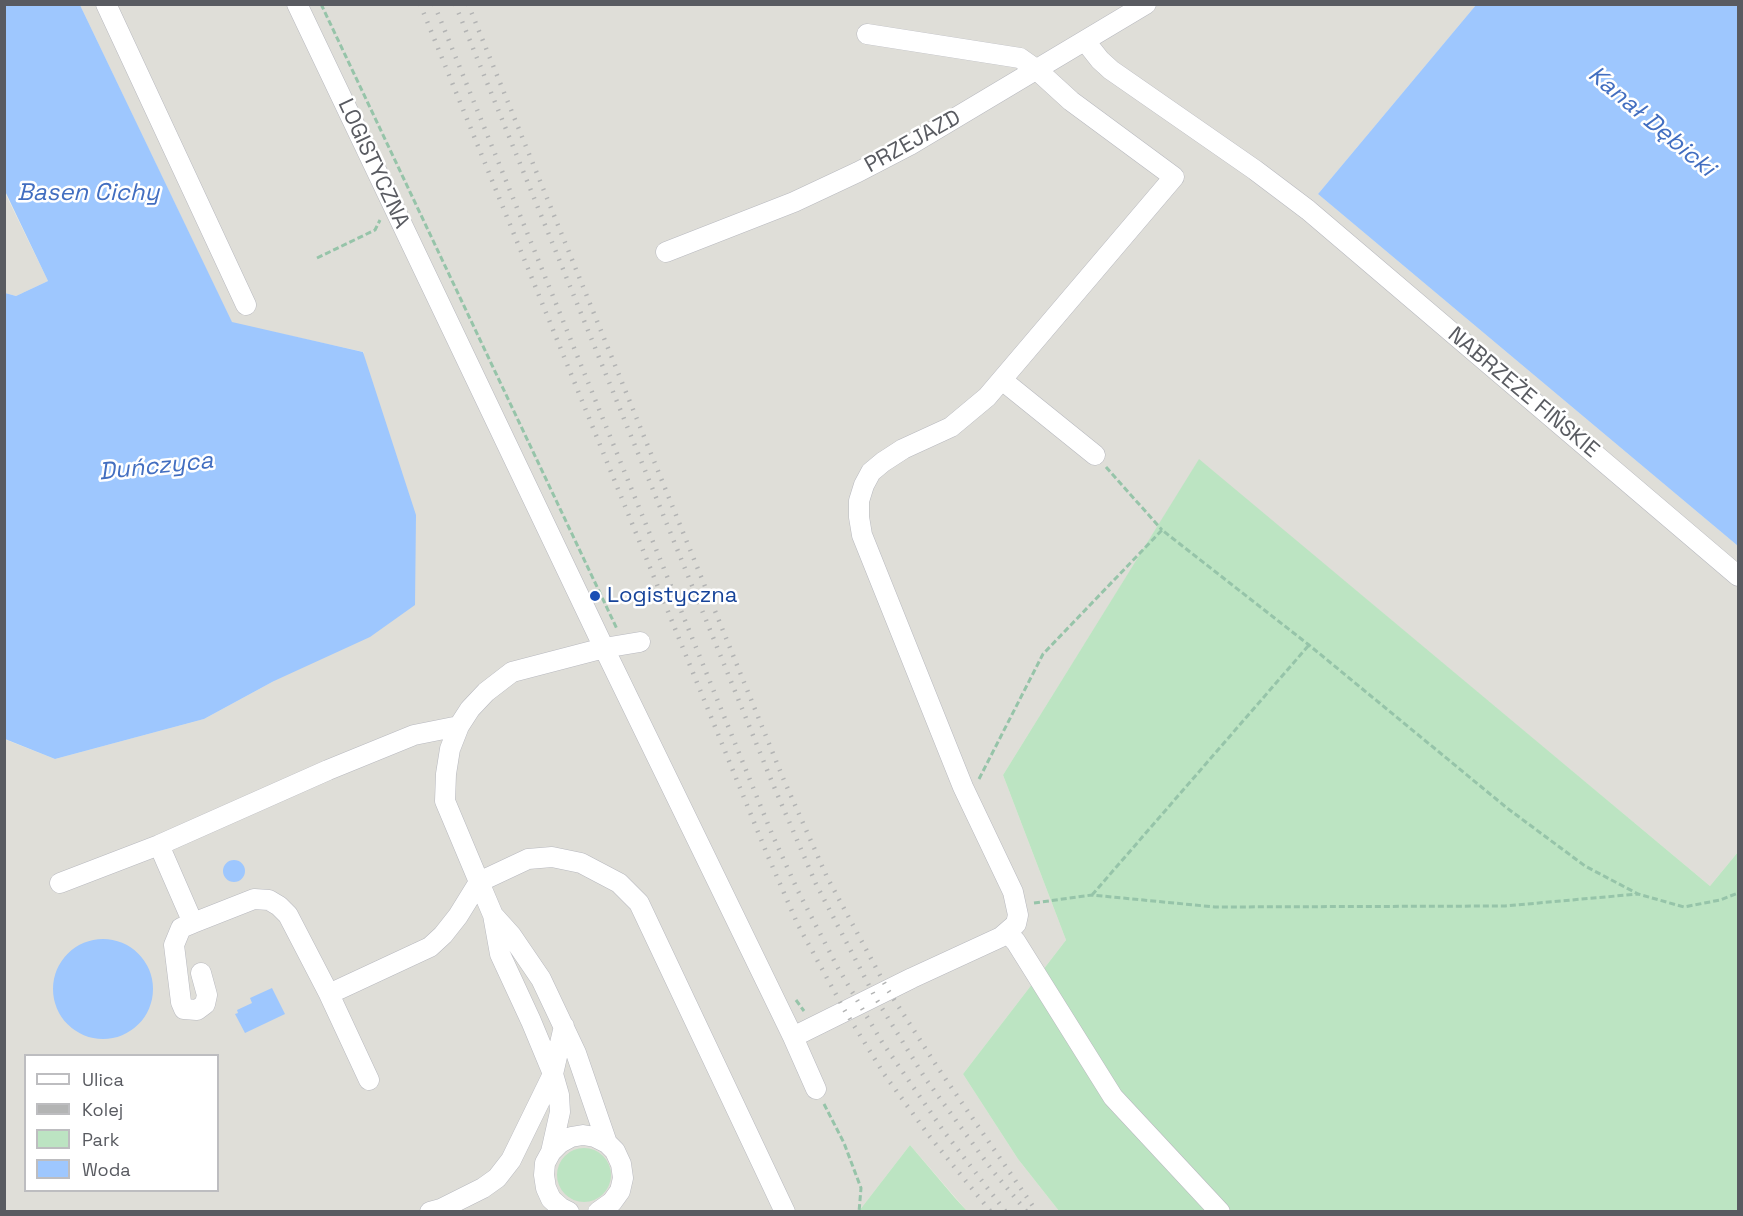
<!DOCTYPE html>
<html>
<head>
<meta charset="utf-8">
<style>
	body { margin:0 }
	#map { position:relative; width:1743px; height:1216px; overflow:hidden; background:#ecebe0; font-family:"Space Grotesk",sans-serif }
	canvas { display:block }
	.frame { position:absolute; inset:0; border:6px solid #595b61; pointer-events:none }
	.legend { position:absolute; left:24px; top:1054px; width:195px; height:138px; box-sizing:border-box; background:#fff; border:2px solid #bdbdc0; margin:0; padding:8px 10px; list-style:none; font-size:18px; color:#595b61 }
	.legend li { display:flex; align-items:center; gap:12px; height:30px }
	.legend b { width:30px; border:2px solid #bdbdc0 }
</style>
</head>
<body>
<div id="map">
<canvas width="1743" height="1216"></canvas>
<div class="frame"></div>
<ul class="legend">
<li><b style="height:8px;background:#fff"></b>Ulica</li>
<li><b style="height:8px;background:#b3b4b4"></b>Kolej</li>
<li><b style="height:16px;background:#bce4c2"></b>Park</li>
<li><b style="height:16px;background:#9ec7fe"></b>Woda</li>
</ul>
</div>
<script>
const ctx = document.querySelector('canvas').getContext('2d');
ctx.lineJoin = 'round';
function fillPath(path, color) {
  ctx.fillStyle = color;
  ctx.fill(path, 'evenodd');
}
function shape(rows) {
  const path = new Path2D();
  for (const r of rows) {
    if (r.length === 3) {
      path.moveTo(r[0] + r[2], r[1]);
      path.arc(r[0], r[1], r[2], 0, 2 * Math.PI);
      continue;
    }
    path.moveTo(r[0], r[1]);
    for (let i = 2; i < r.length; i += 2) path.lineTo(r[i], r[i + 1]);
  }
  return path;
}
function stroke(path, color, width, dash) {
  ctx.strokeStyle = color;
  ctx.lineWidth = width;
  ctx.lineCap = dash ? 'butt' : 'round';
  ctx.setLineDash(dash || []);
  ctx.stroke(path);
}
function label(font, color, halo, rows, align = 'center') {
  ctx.font = font + ' "Space Grotesk",sans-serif';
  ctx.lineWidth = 5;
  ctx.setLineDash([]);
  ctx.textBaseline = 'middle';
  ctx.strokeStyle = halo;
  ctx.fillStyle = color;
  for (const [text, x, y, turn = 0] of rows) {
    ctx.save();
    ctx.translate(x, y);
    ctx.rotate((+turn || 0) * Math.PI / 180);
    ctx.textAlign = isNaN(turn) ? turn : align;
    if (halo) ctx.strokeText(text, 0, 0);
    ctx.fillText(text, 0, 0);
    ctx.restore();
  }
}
fillPath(shape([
	[80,5,1476,5,1318,194,1738,546,1738,852,1710,886,1199,460,1003,775,1066,940,963,1074,1018,1159,1059,1211,967,1211,910,1145,859,1211,5,1211,4,739,55,759,204,719,274,681,364,352,232,323],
	[26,1056,218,1056,218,1190,26,1190],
	[4,191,48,281,16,296,5,293]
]), '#dfded8');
fillPath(shape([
	[1199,459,1710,886,1738,852,1738,1211,1059,1211,1018,1159,963,1074,1066,940,1003,775],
	[910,1145,955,1198,967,1211,859,1211],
	[584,1175,27]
]), '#bce4c2');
fillPath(shape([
	[5,4,80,5,232,322,363,352,416,515,415,605,370,637,274,681,204,719,55,759,5,739,5,293,16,296,48,281,5,191],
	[1476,5,1738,5,1738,546,1318,194],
	[234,871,11],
	[103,989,50],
	[272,988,285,1014,245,1033,235,1014,238,1013,237,1010,252,1003,250,998]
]), '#9ec7fe');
const minor = shape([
	[106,4,246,305],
	[297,4,604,648,793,1037,816,1089],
	[1085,41,1100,60,1111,70,1255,170,1308,210,1738,576],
	[666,252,794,202,858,172,910,145,1146,4],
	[1002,380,1095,455],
	[459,726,414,735,328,770,159,845,193,923,254,899,269,900,279,906,288,915,329,994,430,947,443,935,458,916,479,882,445,801,446,774,450,749,459,726,470,709,486,692,512,672,604,648,640,642],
	[60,883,159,845],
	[493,915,500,954,531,1021,553,1074,559,1095,560,1112,551,1152],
	[193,923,181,928,174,945,181,1002,184,1009,197,1010,205,1004,207,995,201,973],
	[1008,933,1016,942,1113,1097,1220,1212],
	[329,994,369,1080],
	[793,1037,912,978,1001,937,1016,924,1018,915,1013,892,963,787,862,535,859,517,859,501,864,485,871,472,883,462,903,449,951,427,987,397,1174,177,1071,101,1037,70,1020,58,867,34],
	[607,1143,576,1053,541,979,511,935,493,915,479,882,528,859,552,857,581,863,619,883,639,903,785,1212],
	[430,1212,441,1209,483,1188,497,1178,511,1160,553,1074,564,1026],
	[569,1212,561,1208,551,1199,546,1188,544,1175,545,1163,551,1152,560,1143,571,1137,583,1135,595,1137,607,1143,615,1151,621,1164,623,1178,620,1191,612,1202,598,1212]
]);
stroke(minor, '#b8b9bf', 21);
stroke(shape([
	[321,4,617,629],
	[317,258,375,230,380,220],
	[1106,467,1162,530],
	[979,779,1043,654,1162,530,1309,645,1507,808,1585,866,1638,894,1684,907,1720,900,1738,893],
	[1092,895,1309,645],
	[1034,903,1092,895,1215,907,1505,906,1638,894],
	[796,1000,804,1011],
	[824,1104,844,1143,861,1188,859,1212]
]), '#96c4a9', 3, [6, 3]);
stroke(minor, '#fff', 20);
stroke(shape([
	[420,4,767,854,798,925,845,1011,884,1074,930,1137,991,1212],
	[434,4,772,834,798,891,838,968,882,1042,945,1133,1006,1212],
	[455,4,772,782,816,884,875,997,925,1078,992,1170,1027,1212],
	[468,4,783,778,827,877,888,990,938,1068,1037,1212]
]), '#b3b4b4', 4.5, [1.5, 8]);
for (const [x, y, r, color] of [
	[595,596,6,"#1a4fb4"]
]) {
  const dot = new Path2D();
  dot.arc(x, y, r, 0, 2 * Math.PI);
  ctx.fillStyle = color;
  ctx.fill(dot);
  stroke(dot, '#fff', 2);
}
label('22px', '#595b61', '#fff', [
	["PRZEJAZD",913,142,-29],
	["LOGISTYCZNA",373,164,65],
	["NABRZEŻE FIŃSKIE",1523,393,40]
]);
label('22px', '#164399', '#fff', [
	["Logistyczna",607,596]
], 'left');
label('italic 24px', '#426ec0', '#fff', [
	["Kanał Dębicki",1651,122,40],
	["Basen Cichy",88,193],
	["Duńczyca",156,467,-6]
]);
</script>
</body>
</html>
